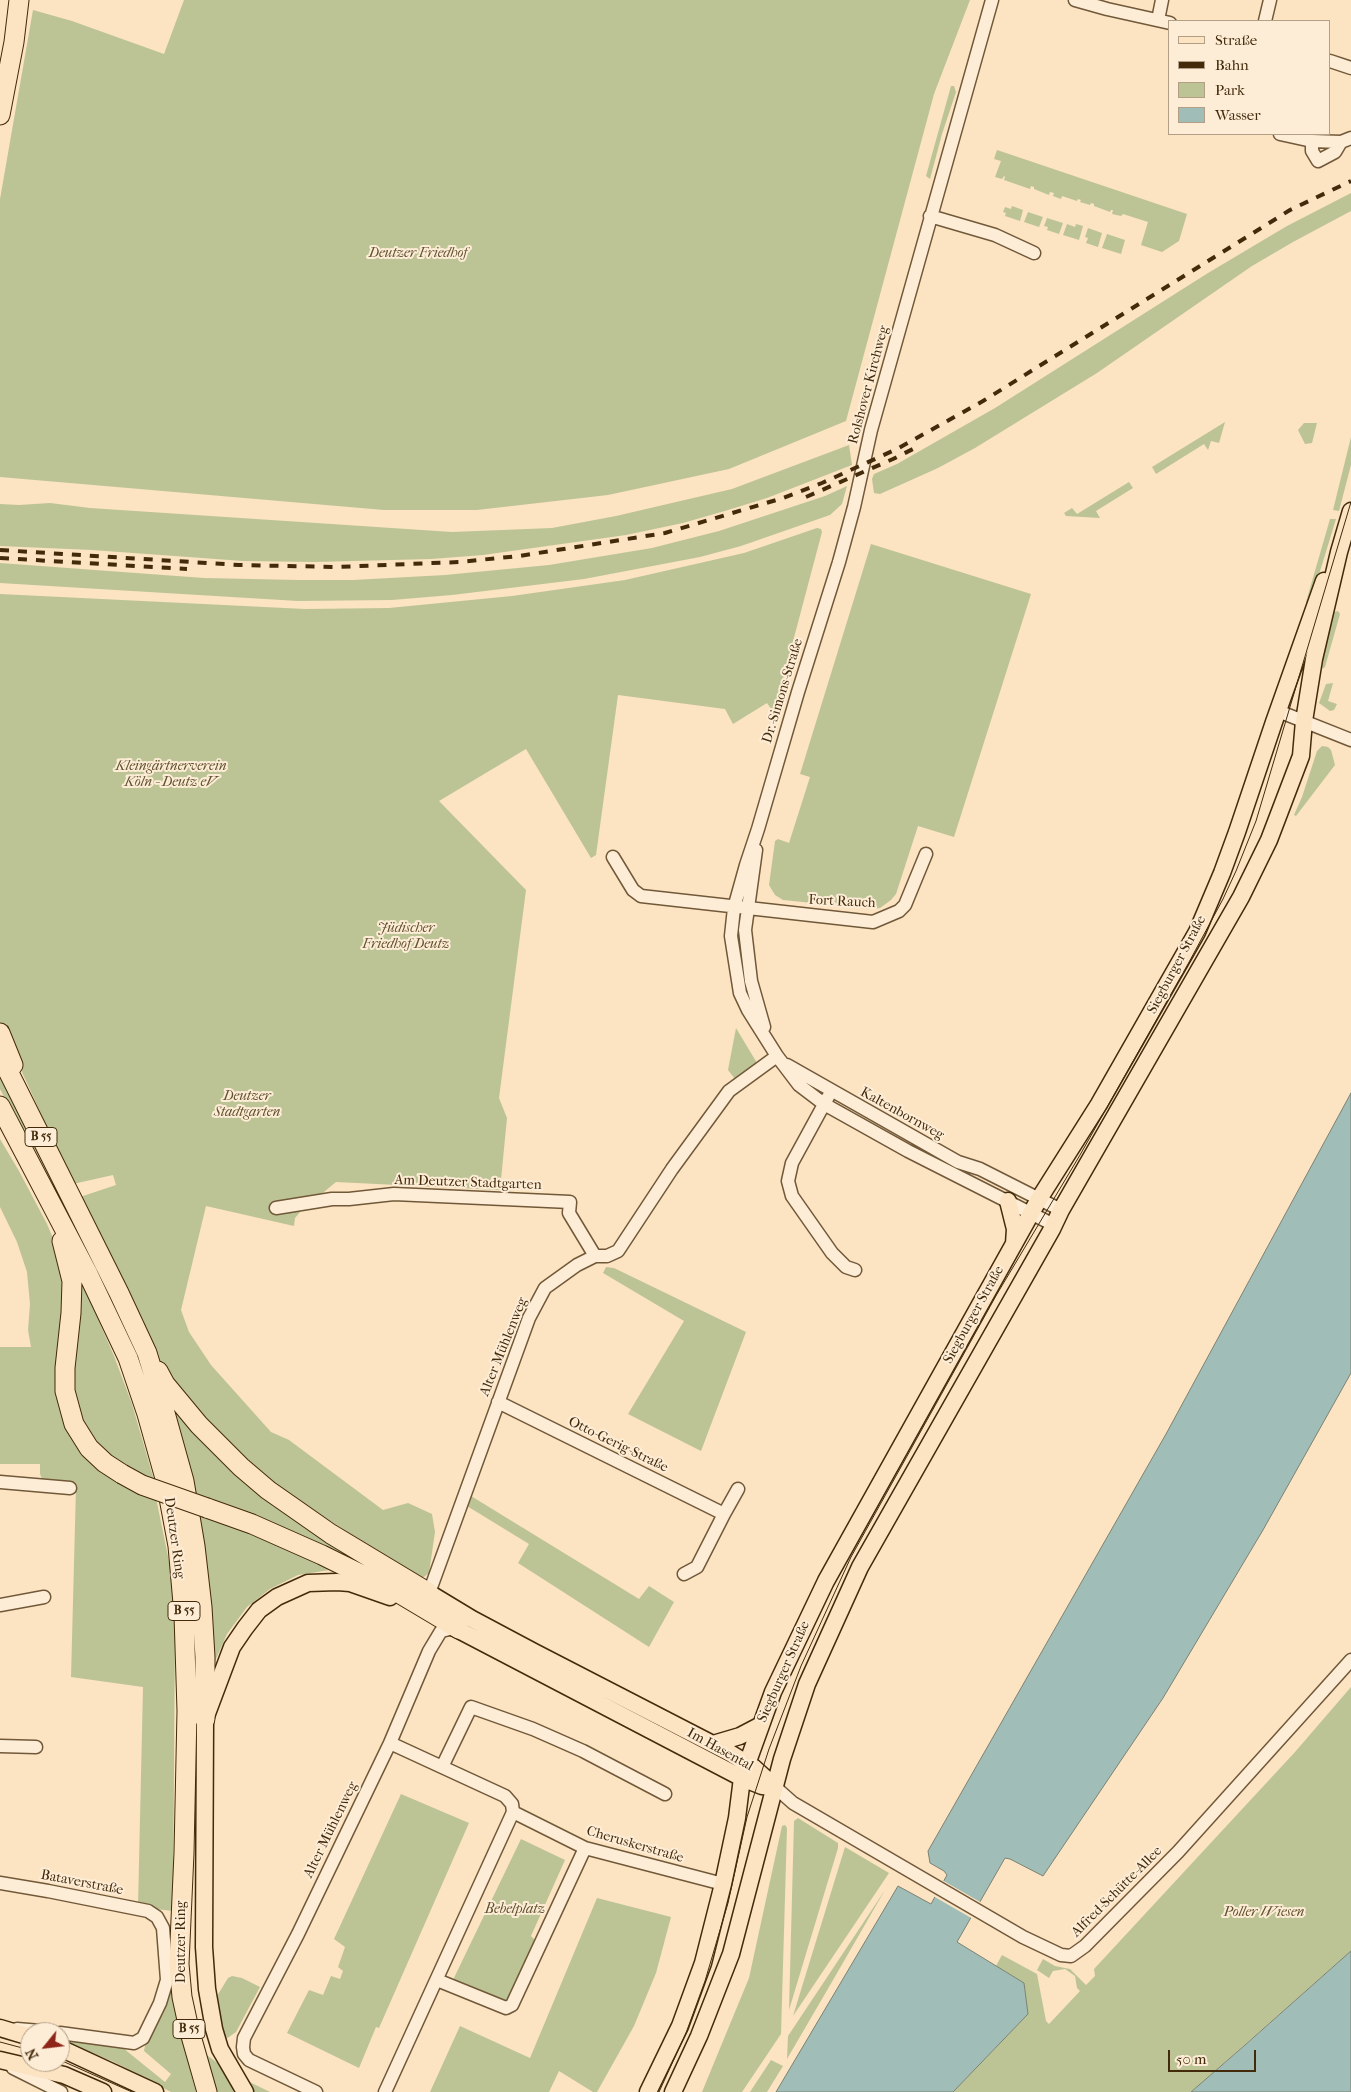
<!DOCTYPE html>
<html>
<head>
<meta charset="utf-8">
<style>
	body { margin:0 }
	#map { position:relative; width:1351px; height:2092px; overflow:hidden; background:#fce3c2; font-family:"IM FELL French Canon",serif }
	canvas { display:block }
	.legend { position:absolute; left:1168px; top:20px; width:162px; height:115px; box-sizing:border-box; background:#fdedd7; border:1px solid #b39f85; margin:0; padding:6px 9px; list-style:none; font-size:15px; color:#432a0a }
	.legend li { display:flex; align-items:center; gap:10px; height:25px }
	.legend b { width:25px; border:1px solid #b39f85 }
	.north { position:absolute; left:20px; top:2022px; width:50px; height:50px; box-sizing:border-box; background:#fdedd7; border:1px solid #b39f85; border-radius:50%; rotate:241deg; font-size:14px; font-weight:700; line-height:20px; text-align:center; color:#432a0a }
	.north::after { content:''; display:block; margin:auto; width:18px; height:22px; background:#8f2418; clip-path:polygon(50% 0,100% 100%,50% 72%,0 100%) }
	.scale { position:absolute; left:1168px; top:2050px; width:88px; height:22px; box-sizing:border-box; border:2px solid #432a0a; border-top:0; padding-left:6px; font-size:15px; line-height:18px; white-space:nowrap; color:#432a0a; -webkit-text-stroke:4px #fdedd7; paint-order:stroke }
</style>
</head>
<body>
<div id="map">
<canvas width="1351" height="2092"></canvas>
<ul class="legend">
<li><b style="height:6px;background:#fce3c2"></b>Straße</li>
<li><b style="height:6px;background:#432a0a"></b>Bahn</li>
<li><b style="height:14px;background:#bcc495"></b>Park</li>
<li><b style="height:14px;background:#a0bdb8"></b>Wasser</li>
</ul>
<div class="north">N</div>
<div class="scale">50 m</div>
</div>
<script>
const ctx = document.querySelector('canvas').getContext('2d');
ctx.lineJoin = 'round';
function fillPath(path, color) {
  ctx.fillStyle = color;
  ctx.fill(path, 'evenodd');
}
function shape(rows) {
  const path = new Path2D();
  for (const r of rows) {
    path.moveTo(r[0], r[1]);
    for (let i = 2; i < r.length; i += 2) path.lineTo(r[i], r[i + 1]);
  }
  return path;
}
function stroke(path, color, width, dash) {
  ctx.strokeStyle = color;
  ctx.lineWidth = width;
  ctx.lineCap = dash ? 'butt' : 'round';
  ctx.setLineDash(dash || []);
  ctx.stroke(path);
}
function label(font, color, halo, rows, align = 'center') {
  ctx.font = font + ' "IM FELL French Canon",serif';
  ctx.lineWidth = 4;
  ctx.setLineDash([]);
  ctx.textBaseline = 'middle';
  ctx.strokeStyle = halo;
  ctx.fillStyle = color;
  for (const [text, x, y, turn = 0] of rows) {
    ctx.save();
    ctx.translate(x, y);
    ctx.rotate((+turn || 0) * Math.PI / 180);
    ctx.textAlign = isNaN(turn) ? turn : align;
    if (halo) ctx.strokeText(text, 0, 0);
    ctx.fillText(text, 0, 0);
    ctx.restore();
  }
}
fillPath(shape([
	[184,0,970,0,934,94,846,421,729,469,608,495,477,510,384,510,0,477,0,199,33,10,72,21,164,54],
	[951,86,954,86,956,92,942,134,930,179,926,176],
	[997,150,1187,214,1179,241,1162,252,1141,245,1148,222,1123,214,1121,216,1112,214,1113,210,1111,210,1110,212,1094,206,1094,204,1091,203,1090,205,1080,202,1081,200,1078,199,1077,201,1062,196,1061,199,1053,196,1054,193,1050,192,1049,195,1034,189,1034,187,1031,186,1030,189,1004,180,1005,177,1004,176,1002,179,995,177,1001,161,994,159],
	[1351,193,1351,211,1293,242,1252,266,1097,373,975,448,938,468,880,494,874,493,872,479,874,474,897,464,995,408,1208,273,1287,226],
	[1012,206,1023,210,1020,221,1005,216,1006,213,1003,212,1005,207,1011,209],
	[1028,212,1043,217,1039,227,1024,222],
	[1047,218,1063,223,1059,234,1047,230,1048,227,1044,226],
	[1067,224,1075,227,1076,224,1083,226,1079,240,1063,235],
	[1088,228,1102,233,1098,247,1086,243,1088,238,1085,237],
	[1107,234,1125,240,1121,254,1102,248],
	[1225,422,1219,443,1211,441,1208,450,1204,444,1156,474,1152,467],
	[1304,423,1317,423,1312,443,1305,444,1298,430],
	[1351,437,1351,465,1339,511,1333,510],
	[849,445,852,465,767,498,728,510,683,523,626,535,483,555,431,559,315,562,243,561,92,550,0,546,0,504,19,505,50,503,90,508,452,532,552,528,616,516,732,489],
	[1129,482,1133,488,1096,511,1100,518,1066,516,1064,513,1072,508,1077,514],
	[847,486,842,504,830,515,741,546,700,557,584,579,452,595,392,600,298,601,0,583,0,563,204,578,299,580,353,580,445,575,549,565,652,548,719,531,825,496],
	[1330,519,1336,519,1310,604,1306,602],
	[817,528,821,529,822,532,774,713,767,703,733,724,725,709,618,695,596,855,591,858,526,749,439,801,526,890,499,1098,507,1118,500,1190,336,1182,301,1211,295,1218,294,1226,206,1206,181,1310,189,1332,211,1365,271,1432,289,1440,383,1510,408,1503,432,1514,435,1532,429,1573,424,1577,416,1577,247,1466,210,1433,152,1357,80,1197,116,1185,113,1175,73,1184,5,1035,0,1022,0,594,305,609,389,608,512,596,625,580,744,553],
	[871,544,1031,594,954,837,918,826,896,894,891,900,880,908,871,909,783,900,775,895,769,885,775,841,778,839,789,843,810,777,800,774],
	[1338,611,1340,614,1325,667,1320,670,1334,612],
	[1333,683,1328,701,1337,704,1334,710,1330,711,1319,703,1326,684],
	[1322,746,1328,747,1331,750,1335,765,1296,816,1294,815,1302,797,1317,751],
	[736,1028,757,1063,735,1079,728,1070],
	[0,1073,59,1187,52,1189,0,1089],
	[0,1139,19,1171,47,1224,55,1243,64,1286,61,1410,156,1498,170,1566,175,1631,173,1911,138,1907,143,1687,71,1677,76,1487,47,1483,42,1479,40,1474,40,1464,0,1464,0,1347,31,1347,28,1330,30,1304,27,1272,17,1242,0,1207],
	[606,1267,614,1268,746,1332,701,1451,628,1414,684,1321,603,1273],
	[79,1275,114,1356,132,1404,154,1480,136,1473,103,1454,77,1413,72,1376],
	[163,1385,203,1435,466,1621,193,1496],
	[471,1496,639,1599,649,1586,674,1602,649,1647,518,1563,529,1544,467,1506],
	[198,1513,262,1537,336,1569,298,1575,270,1589,247,1607,227,1634,212,1668],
	[1351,1687,1351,1951,1191,2092,953,2092,1028,2014,1024,1983,996,1966,1002,1955,1037,1974,1046,2021,1049,2024,1080,1991,1077,1988,1075,1976,1065,1969,1053,1971,1049,1978,1037,1970,1043,1959,1055,1966,1070,1969,1086,1985,1095,1976,1094,1969,1295,1752],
	[401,1794,469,1823,379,2028,376,2027,359,2068,287,2033,309,1990,323,1995,331,1976,340,1979,343,1971,338,1967,345,1947,334,1939],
	[798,1818,838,1843,838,1848,789,2010,794,1821],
	[785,1825,787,1828,781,2034,742,2092,702,2092,749,1978,782,1826],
	[521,1839,565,1860,531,1936,538,1943,508,2004,452,1982],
	[845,1847,889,1873,793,2016],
	[885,1890,829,1987,787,2059,788,2036],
	[597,1898,671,1917,656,1973,634,2026,597,2092,593,2092,559,2071,549,2092,430,2092,460,2026,530,2058],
	[171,1975,177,2020,196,2092,171,2092,112,2061,64,2042,64,2040,123,2048,165,2082,171,2074,144,2051,146,2040],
	[232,1976,242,1978,260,1987,236,2032,226,2039,220,2017,217,1996,228,1978],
	[200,2050,231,2073,270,2092,212,2092],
	[771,2060,783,2066,767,2092,750,2092]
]), '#bcc495');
const water = shape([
	[1351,1093,1351,1373,1263,1530,1163,1698,1043,1876,1010,1859,1005,1858,957,1942,1024,1983,1028,2014,953,2092,776,2092,898,1886,931,1904,947,1875,944,1871,930,1863,928,1851,1166,1434,1351,1093],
	[1351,1951,1351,2092,1191,2092,1245,2045,1351,1951]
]);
fillPath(water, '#a0bdb8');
stroke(water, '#7b8272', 1);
fillPath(shape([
	[942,1880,982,1903,973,1919,933,1896]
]), '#fce3c2');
const minor = shape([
	[992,0,871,430,854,507,839,562,798,692,758,829,746,865,734,908,731,936,740,993,748,1010,777,1056,799,1085,824,1104,908,1151,1054,1225],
	[1075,0,1107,9,1170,23],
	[1158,20,1162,0],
	[1265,21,1270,0],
	[1330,61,1351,68],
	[1280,134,1312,141,1341,142,1351,138],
	[1312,141,1312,151,1318,161,1335,152,1341,142],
	[930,216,995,235,1034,253],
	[1278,711,1351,740],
	[756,850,745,930,751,981,764,1027],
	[613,857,633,890,641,896,873,922,899,911,905,905,926,854],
	[787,1065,958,1162,980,1169,1061,1210],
	[828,1097,792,1163,788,1181,792,1196,832,1253,846,1267,855,1270],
	[276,1208,332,1199,349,1199,394,1194,570,1202,569,1213,595,1256],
	[498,1402,724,1514,697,1567,684,1574],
	[0,1482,70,1488],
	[724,1514,738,1489],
	[429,1593,529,1318,545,1288,577,1265,595,1256,607,1256,618,1251,672,1169,729,1091,777,1056],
	[0,1605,44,1597],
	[390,1743,505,1796,512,1804,513,1812],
	[0,1746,36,1747],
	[442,1767,471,1707,533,1729,583,1751,665,1794],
	[775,1787,793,1803,1023,1937,1061,1955,1071,1956,1085,1946,1178,1852,1351,1660],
	[513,1812,585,1848,723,1884],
	[0,1883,48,1891,148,1911,157,1917,163,1928,167,1980,160,2003,143,2038,134,2043,60,2033],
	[437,1980,506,2008,512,2005,585,1848],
	[17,2029,52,2032],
	[13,2068,61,2092],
	[316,2092,249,2060,244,2054,243,2047,244,2038,298,1934,390,1743,429,1651,441,1631,455,1628],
	[385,2092,513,1812]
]);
const major = shape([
	[1008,1201,1015,1229,1014,1244],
	[429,1593,472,1619,534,1652,730,1753,753,1767,775,1787],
	[449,1625,742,1778,762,1786,775,1787],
	[713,1744,740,1736,761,1725],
	[0,2028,30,2037],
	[60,2048,155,2092],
	[0,2060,64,2075,103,2092],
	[245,2092,220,2049,214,2029,207,1989,204,1947,205,1719,232,1647,245,1628,259,1610,277,1597,308,1583,337,1582,350,1583,390,1597],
	[648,2092,680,2026,703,1963,723,1884,737,1818,742,1778,773,1692,826,1581,1039,1199,1099,1104,1197,932,1222,873,1237,832,1274,722,1324,581],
	[673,2092,699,2036,731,1954,782,1759,807,1684,860,1567,1052,1229,1061,1210,1241,897,1269,840,1301,756,1304,721,1314,659,1339,552,1351,511]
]);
const highway = shape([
	[0,115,14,42,19,0],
	[0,1033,13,1065],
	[0,1055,119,1293,147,1353,162,1402,184,1481,195,1546,202,1607,205,1657,205,1719],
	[0,1106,88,1274,128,1358,147,1414,166,1482,178,1546,184,1615,187,1711,184,1853,179,1964,182,1997,189,2029,207,2092],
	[62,1241,72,1281,71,1313,65,1368,65,1391,74,1424,89,1448,105,1463,122,1474],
	[158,1371,165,1384,199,1425,241,1467,268,1490,331,1534,429,1593],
	[207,1508,252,1524,322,1555,397,1592,459,1629]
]);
stroke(minor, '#715838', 15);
stroke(major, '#432a0a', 19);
stroke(highway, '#432a0a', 21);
stroke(minor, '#fdedd7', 12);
stroke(major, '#fce3c2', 16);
stroke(highway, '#fce3c2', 19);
stroke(shape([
	[0,2042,30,2050],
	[60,2060,132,2092],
	[659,2092,686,2033,705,1981,728,1903,747,1817,769,1749,801,1666,851,1557,997,1294,1080,1155,1188,964,1223,899,1236,871,1256,821,1351,502]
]), '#432a0a', 1);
stroke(shape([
	[806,497,893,459,915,448],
	[0,550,239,565,336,567,459,562,519,556,665,533,783,498,822,483,897,449,983,401,1290,210,1351,181],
	[0,558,187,569]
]), '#432a0a', 4, [9, 9]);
const highwayBridge = shape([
	[122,1474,142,1485,207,1508]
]);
stroke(highwayBridge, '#432a0a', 21, []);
stroke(highwayBridge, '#fce3c2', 19);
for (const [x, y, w] of [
	[41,1137,32],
	[184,1611,32],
	[189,2029,32]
]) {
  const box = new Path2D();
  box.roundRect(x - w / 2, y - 9.5, w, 19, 4);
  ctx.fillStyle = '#fdedd7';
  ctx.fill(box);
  stroke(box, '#432a0a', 1);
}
label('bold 12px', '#432a0a', null, [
	["B 55",41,1137],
	["B 55",184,1611],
	["B 55",189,2029]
]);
label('italic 14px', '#61502d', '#fdedd7', [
	["Deutzer Friedhof",418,254],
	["Kleingärtnerverein",171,767],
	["Köln - Deutz eV",171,783],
	["Jüdischer",406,929],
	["Friedhof Deutz",406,945],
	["Deutzer",247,1097],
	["Stadtgarten",247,1113],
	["Bebelplatz",515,1910],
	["Poller Wiesen",1264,1913]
]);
label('14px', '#432a0a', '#fdedd7', [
	["Rolshover Kirchweg",869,385,-75],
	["Dr.-Simons-Straße",783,691,-73],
	["Fort Rauch",842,902,3],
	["Siegburger Straße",1177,965,-62],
	["Kaltenbornweg",902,1114,29],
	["Am Deutzer Stadtgarten",468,1183,2],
	["Siegburger Straße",974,1315,-61],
	["Alter Mühlenweg",504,1347,-68],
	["Otto-Gerig-Straße",618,1445,26],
	["Deutzer Ring",174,1538,82],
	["Siegburger Straße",784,1672,-66],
	["Im Hasental",720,1750,29],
	["Alter Mühlenweg",331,1830,-64],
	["Cheruskerstraße",635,1845,16],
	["Bataverstraße",82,1883,11],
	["Alfred-Schütte-Allee",1117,1892,-45],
	["Deutzer Ring",182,1942,-90]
]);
</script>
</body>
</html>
